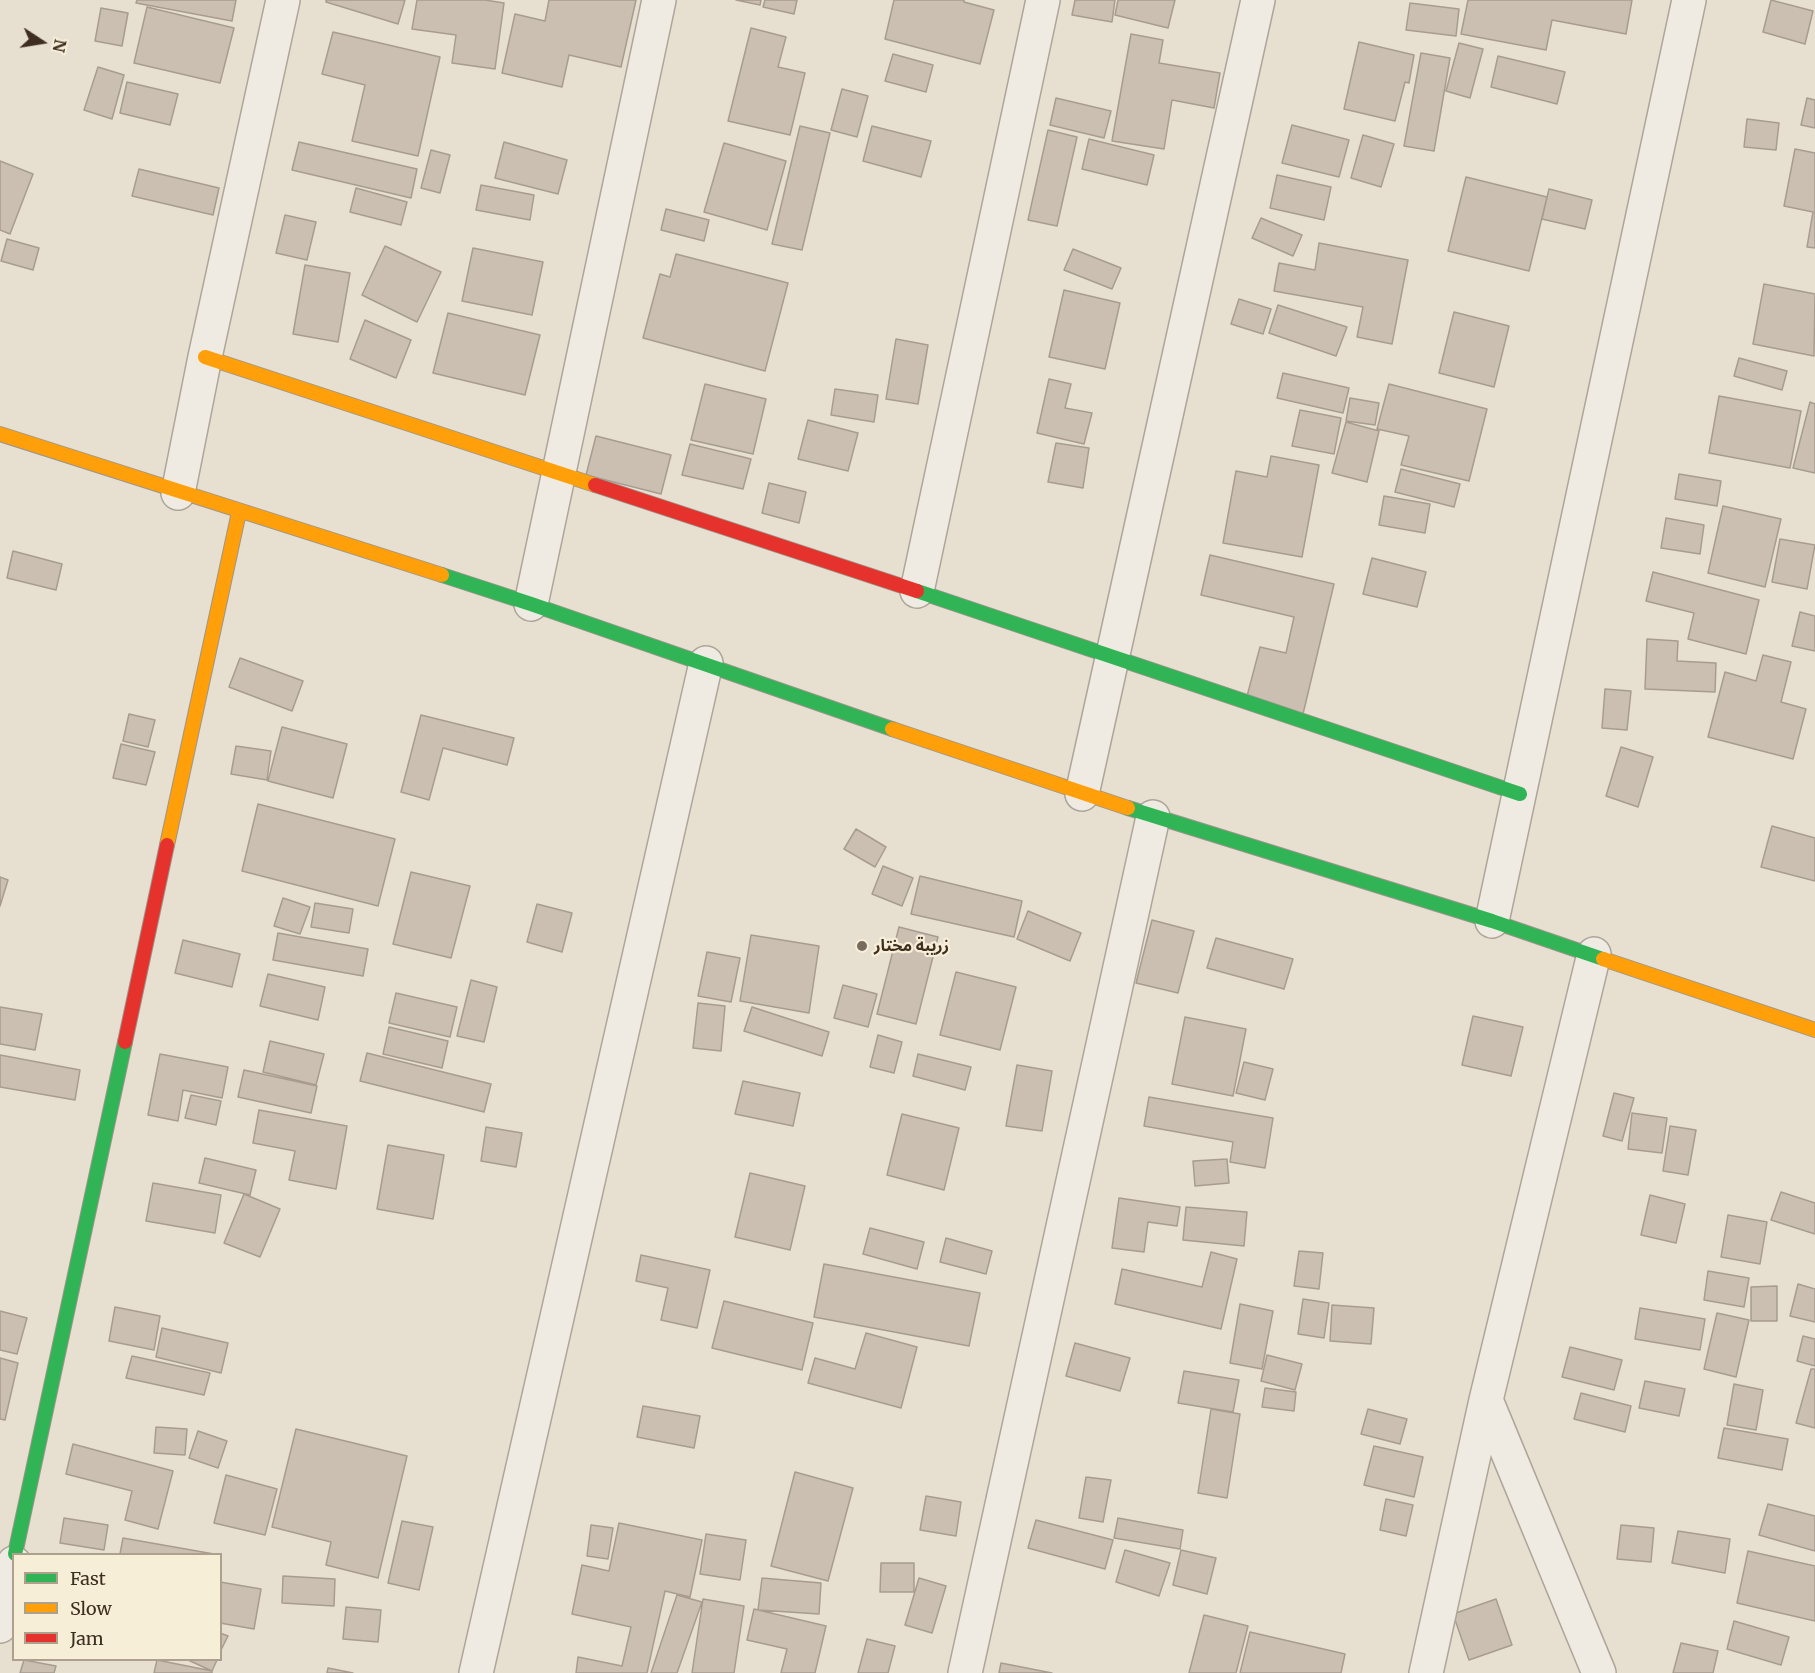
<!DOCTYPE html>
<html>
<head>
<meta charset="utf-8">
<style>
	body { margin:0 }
	#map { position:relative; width:1815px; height:1673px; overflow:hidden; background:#e7e0d1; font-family:Merriweather,serif }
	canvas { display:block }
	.legend { position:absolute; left:12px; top:1553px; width:210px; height:108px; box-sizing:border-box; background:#f7eed8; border:2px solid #ada18e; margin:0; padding:8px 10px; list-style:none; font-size:18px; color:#3d2e20 }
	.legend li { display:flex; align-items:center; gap:12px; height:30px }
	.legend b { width:30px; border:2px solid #ada18e }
	.north { position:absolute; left:12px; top:12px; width:60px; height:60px; -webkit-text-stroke:4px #f7eed8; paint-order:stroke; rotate:102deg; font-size:16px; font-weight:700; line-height:24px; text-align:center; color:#3d2e20 }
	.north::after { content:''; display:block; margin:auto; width:21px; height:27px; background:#3d2e20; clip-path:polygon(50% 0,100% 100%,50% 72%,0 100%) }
</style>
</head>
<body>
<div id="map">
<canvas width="1815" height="1673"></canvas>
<ul class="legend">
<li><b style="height:8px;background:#30b455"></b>Fast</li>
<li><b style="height:8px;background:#ff9f0a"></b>Slow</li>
<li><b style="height:8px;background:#e5322d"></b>Jam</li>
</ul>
<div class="north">N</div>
</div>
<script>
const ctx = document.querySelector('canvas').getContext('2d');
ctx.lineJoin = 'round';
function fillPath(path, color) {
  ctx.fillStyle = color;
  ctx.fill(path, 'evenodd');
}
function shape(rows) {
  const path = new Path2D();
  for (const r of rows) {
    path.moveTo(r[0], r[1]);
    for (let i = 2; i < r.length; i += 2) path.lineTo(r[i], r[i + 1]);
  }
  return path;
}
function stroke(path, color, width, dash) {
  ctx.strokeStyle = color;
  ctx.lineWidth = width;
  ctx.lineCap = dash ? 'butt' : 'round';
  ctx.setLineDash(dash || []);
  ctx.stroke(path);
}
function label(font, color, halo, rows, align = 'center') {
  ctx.font = font + ' Merriweather,"Noto Sans Arabic",serif';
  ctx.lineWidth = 4.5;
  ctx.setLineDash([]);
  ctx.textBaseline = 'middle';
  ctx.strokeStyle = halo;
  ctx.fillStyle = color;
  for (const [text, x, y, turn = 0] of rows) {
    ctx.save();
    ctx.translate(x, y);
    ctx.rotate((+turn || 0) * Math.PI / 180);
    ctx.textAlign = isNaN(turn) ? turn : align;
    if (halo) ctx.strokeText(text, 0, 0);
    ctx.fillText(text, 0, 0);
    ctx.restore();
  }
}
const building = shape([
	[137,0,236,0,232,21,136,3,137,0],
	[326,0,405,0,398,24,326,2,326,0],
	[417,0,485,0,504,3,495,69,452,63,456,35,412,29,417,0],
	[549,0,636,0,621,67,569,55,562,87,502,73,515,14,545,21,549,0],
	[736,0,761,0,760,5,736,0],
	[765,0,797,0,794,14,763,7,765,0],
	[894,0,964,0,964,2,994,10,980,64,885,39,894,0],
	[1075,0,1115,0,1112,22,1072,15,1075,0],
	[1118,0,1175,0,1168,28,1115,15,1118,0],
	[1468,0,1632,0,1626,34,1552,20,1546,50,1461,34,1468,0],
	[1771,0,1813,11,1805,44,1763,32,1771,0],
	[1410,3,1459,9,1456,36,1406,30,1410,3],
	[147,7,234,28,220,83,134,63,147,7],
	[101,8,128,13,122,46,95,41,101,8],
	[751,28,786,37,778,67,805,73,790,135,728,121,751,28],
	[333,32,440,57,418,156,352,141,365,85,322,74,333,32],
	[1131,34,1163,40,1159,63,1220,73,1214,108,1172,100,1164,149,1112,141,1131,34],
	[1359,42,1414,55,1409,83,1405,82,1395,121,1344,109,1359,42],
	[1459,43,1483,49,1470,98,1446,91,1459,43],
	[1421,53,1450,58,1434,151,1404,146,1421,53],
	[893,54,933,65,926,92,885,81,893,54],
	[1498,56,1565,72,1557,104,1491,87,1498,56],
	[98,67,124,75,112,119,84,110,98,67],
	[127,82,178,94,170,125,120,113,127,82],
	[842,89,868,96,857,137,831,130,842,89],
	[1056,98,1111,111,1104,138,1050,125,1056,98],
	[1807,98,1815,100,1815,128,1801,125,1807,98],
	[1747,119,1779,123,1776,150,1744,147,1747,119],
	[1292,125,1349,140,1339,177,1282,163,1292,125],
	[800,126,830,133,802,250,772,244,800,126],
	[872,126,931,141,921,177,863,161,872,126],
	[1048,130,1077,137,1057,226,1028,220,1048,130],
	[1363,135,1394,144,1381,187,1351,178,1363,135],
	[1089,139,1154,155,1147,185,1082,169,1089,139],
	[299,142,417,169,411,198,292,170,299,142],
	[504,142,567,160,558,194,495,178,504,142],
	[724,143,786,161,767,230,704,212,724,143],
	[1795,149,1815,153,1815,248,1807,247,1813,212,1784,206,1795,149],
	[431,150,450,155,440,193,421,188,431,150],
	[0,161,33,174,10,234,0,230,0,161],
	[139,169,219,188,213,215,132,196,139,169],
	[1277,175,1331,187,1324,220,1270,208,1277,175],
	[1466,177,1547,197,1529,271,1448,251,1466,177],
	[481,185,534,195,530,220,476,210,481,185],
	[356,188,407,202,401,225,350,212,356,188],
	[1549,189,1592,200,1585,229,1542,219,1549,189],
	[666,209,709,220,704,241,661,230,666,209],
	[285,215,316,222,307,260,276,253,285,215],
	[1261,218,1302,235,1293,256,1252,238,1261,218],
	[7,239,39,248,33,270,1,261,7,239],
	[1319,243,1408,260,1392,344,1357,337,1363,307,1274,291,1279,263,1315,270,1319,243],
	[385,246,441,272,417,322,362,295,385,246],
	[473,248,543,262,532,315,462,301,473,248],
	[1073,249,1121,268,1112,289,1064,270,1073,249],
	[676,254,788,283,765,371,643,338,660,274,670,277,676,254],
	[305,265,350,273,338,342,293,334,305,265],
	[1764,284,1815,294,1814,356,1753,344,1764,284],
	[1064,290,1120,303,1105,369,1049,357,1064,290],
	[1239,299,1271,309,1263,334,1231,324,1239,299],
	[1278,305,1347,327,1336,356,1269,333,1278,305],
	[1454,312,1509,326,1494,387,1439,373,1454,312],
	[448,313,540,335,525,395,433,373,448,313],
	[365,320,411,340,396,378,350,359,365,320],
	[896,339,928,345,918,404,886,399,896,339],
	[1739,358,1787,371,1782,390,1734,376,1739,358],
	[1283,373,1349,388,1343,413,1277,398,1283,373],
	[1049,379,1071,384,1065,408,1092,413,1084,444,1037,433,1049,379],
	[705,384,766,399,753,454,691,440,705,384],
	[1389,384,1487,409,1469,481,1401,465,1409,436,1377,429,1389,384],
	[835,389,878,395,874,422,831,415,835,389],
	[1719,396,1801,411,1790,468,1709,453,1719,396],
	[1350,398,1379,403,1375,425,1346,421,1350,398],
	[1810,402,1815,404,1815,473,1793,468,1810,402],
	[1300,410,1341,418,1334,454,1292,446,1300,410],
	[808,420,858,433,848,471,798,459,808,420],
	[1346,422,1379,431,1367,482,1332,473,1346,422],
	[596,436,671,455,661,494,586,475,596,436],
	[1056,443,1089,448,1083,488,1048,482,1056,443],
	[690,444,751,459,743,489,682,475,690,444],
	[1271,456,1319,465,1302,557,1223,543,1236,471,1267,477,1271,456],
	[1401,469,1460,484,1454,507,1395,492,1401,469],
	[1679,474,1721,481,1717,506,1675,499,1679,474],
	[769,483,806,492,799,523,762,513,769,483],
	[1384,496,1430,504,1425,533,1379,525,1384,496],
	[1723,506,1781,519,1765,587,1708,573,1723,506],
	[1666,518,1704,525,1700,554,1661,548,1666,518],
	[1780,539,1815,545,1807,589,1772,582,1780,539],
	[13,551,62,564,56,590,7,578,13,551],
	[1210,555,1334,584,1303,714,1246,700,1260,647,1286,653,1294,617,1201,595,1210,555],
	[1372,558,1426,572,1417,607,1363,594,1372,558],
	[1653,572,1759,600,1746,654,1688,639,1694,613,1646,601,1653,572],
	[1800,612,1815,616,1815,651,1792,646,1800,612],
	[1647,639,1678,641,1677,661,1716,663,1715,692,1645,689,1647,639],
	[1763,655,1791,662,1781,702,1806,709,1793,759,1708,737,1725,672,1756,681,1763,655],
	[240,658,303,681,292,711,229,687,240,658],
	[1605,689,1631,691,1627,730,1602,728,1605,689],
	[129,714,155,720,148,747,123,741,129,714],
	[421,715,514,738,507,765,443,748,429,800,401,792,421,715],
	[282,727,347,744,333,798,268,781,282,727],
	[121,744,155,752,146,785,113,778,121,744],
	[236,746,271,751,267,780,231,774,236,746],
	[1621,747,1653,757,1638,807,1606,796,1621,747],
	[258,804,395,839,378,906,242,871,258,804],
	[1772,826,1815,838,1815,881,1761,867,1772,826],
	[856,829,886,847,875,867,844,849,856,829],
	[883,866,913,878,902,906,872,894,883,866],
	[411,872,470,886,451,958,393,944,411,872],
	[920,876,1022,901,1014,937,911,914,920,876],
	[0,877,8,880,0,906,0,877],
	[283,898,310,907,300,934,274,926,283,898],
	[315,903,353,909,349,933,311,927,315,903],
	[537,904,572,913,562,952,527,942,537,904],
	[1028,911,1081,933,1070,961,1017,939,1028,911],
	[1152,920,1194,931,1178,993,1136,983,1152,920],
	[899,927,938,937,916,1024,877,1014,899,927],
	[278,933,368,949,363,976,273,960,278,933],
	[751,935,819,946,809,1013,740,1001,751,935],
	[1216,938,1293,959,1284,989,1207,968,1216,938],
	[183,940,240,954,232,987,175,973,183,940],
	[707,952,740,958,731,1002,698,996,707,952],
	[956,972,1016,987,1000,1050,940,1035,956,972],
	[268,974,325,987,318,1020,260,1006,268,974],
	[471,980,497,987,484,1042,457,1036,471,980],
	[843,985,877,994,868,1027,834,1018,843,985],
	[396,993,457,1007,450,1037,389,1023,396,993],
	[698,1003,725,1006,721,1051,693,1048,698,1003],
	[0,1007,42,1014,35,1050,0,1044,0,1007],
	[752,1007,829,1032,822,1056,744,1031,752,1007],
	[1473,1016,1523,1027,1511,1076,1462,1065,1473,1016],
	[1185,1017,1246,1029,1233,1096,1172,1084,1185,1017],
	[389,1027,448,1041,442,1068,383,1054,389,1027],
	[878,1035,902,1042,894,1073,870,1067,878,1035],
	[270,1041,324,1054,316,1085,263,1072,270,1041],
	[367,1053,491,1084,484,1112,360,1081,367,1053],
	[160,1054,228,1067,222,1098,183,1090,178,1121,148,1115,160,1054],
	[918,1054,971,1067,965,1090,913,1076,918,1054],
	[0,1055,80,1070,75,1100,0,1087,0,1055],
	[1244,1062,1273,1069,1265,1100,1236,1093,1244,1062],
	[1017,1065,1052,1071,1042,1131,1006,1126,1017,1065],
	[244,1070,317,1086,311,1113,238,1097,244,1070],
	[743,1081,800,1093,793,1126,735,1114,743,1081],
	[1614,1093,1634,1098,1622,1141,1603,1136,1614,1093],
	[191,1095,221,1101,216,1125,185,1118,191,1095],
	[1149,1097,1273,1118,1265,1168,1230,1162,1233,1142,1144,1126,1149,1097],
	[259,1110,347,1126,336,1189,289,1180,295,1151,253,1143,259,1110],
	[1632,1113,1667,1118,1662,1153,1628,1149,1632,1113],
	[902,1114,959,1128,944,1190,887,1175,902,1114],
	[1670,1126,1696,1130,1688,1175,1663,1171,1670,1126],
	[486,1127,522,1133,516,1167,481,1161,486,1127],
	[388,1145,444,1155,433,1219,377,1209,388,1145],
	[205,1158,256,1170,250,1195,199,1183,205,1158],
	[1227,1159,1229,1183,1195,1186,1193,1161,1227,1159],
	[750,1173,805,1186,790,1250,735,1237,750,1173],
	[153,1183,221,1195,215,1233,146,1221,153,1183],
	[1781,1192,1815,1203,1815,1234,1771,1220,1781,1192],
	[244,1194,280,1209,260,1257,224,1243,244,1194],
	[1650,1195,1685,1204,1676,1243,1641,1235,1650,1195],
	[1119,1198,1180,1207,1177,1226,1148,1222,1144,1252,1112,1248,1119,1198],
	[1186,1207,1247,1212,1244,1246,1183,1240,1186,1207],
	[1728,1215,1767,1222,1760,1264,1721,1257,1728,1215],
	[870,1228,924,1242,917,1269,863,1254,870,1228],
	[946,1238,992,1251,986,1274,940,1262,946,1238],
	[1299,1251,1323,1253,1319,1289,1294,1286,1299,1251],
	[1211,1252,1237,1259,1221,1329,1115,1304,1122,1269,1202,1287,1211,1252],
	[641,1255,710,1270,697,1328,661,1320,668,1288,636,1281,641,1255],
	[824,1264,980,1293,969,1346,814,1317,824,1264],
	[1708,1271,1749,1278,1744,1307,1704,1300,1708,1271],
	[1798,1284,1815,1289,1815,1322,1790,1316,1798,1284],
	[1777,1286,1777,1321,1751,1321,1751,1287,1777,1286],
	[1303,1299,1329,1303,1324,1338,1298,1334,1303,1299],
	[724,1301,813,1323,802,1370,712,1348,724,1301],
	[1240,1304,1273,1311,1262,1369,1230,1363,1240,1304],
	[1332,1305,1374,1308,1371,1344,1330,1341,1332,1305],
	[115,1307,160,1316,154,1350,109,1341,115,1307],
	[1640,1308,1705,1319,1700,1350,1635,1339,1640,1308],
	[0,1311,27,1318,17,1354,0,1350,0,1311],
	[1717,1313,1749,1320,1736,1377,1704,1369,1717,1313],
	[162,1328,228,1343,221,1373,156,1357,162,1328],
	[866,1333,917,1347,901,1408,808,1383,815,1358,855,1369,866,1333],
	[1803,1336,1815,1339,1815,1366,1797,1361,1803,1336],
	[1075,1343,1130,1358,1120,1391,1066,1376,1075,1343],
	[1570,1347,1622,1360,1614,1390,1562,1377,1570,1347],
	[1267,1355,1302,1364,1295,1390,1261,1381,1267,1355],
	[132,1356,210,1373,204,1395,126,1378,132,1356],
	[0,1358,18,1363,5,1420,0,1419,0,1358],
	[1811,1369,1815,1369,1815,1428,1796,1423,1811,1369],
	[1184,1371,1239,1380,1233,1412,1178,1403,1184,1371],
	[1645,1381,1685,1389,1679,1416,1639,1408,1645,1381],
	[1734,1384,1763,1390,1756,1430,1727,1425,1734,1384],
	[1265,1388,1296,1392,1294,1411,1262,1407,1265,1388],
	[1581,1393,1631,1406,1625,1432,1574,1419,1581,1393],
	[643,1406,700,1416,694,1448,637,1437,643,1406],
	[1211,1409,1240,1414,1227,1498,1198,1493,1211,1409],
	[1368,1409,1407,1419,1400,1444,1361,1434,1368,1409],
	[156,1427,187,1429,185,1455,154,1453,156,1427],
	[1724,1428,1788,1439,1782,1470,1718,1458,1724,1428],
	[296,1429,407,1456,378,1578,326,1565,331,1542,272,1527,296,1429],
	[198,1431,227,1441,218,1468,189,1458,198,1431],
	[73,1444,173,1471,158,1529,125,1520,132,1491,66,1474,73,1444],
	[1374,1446,1423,1457,1414,1497,1364,1485,1374,1446],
	[795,1472,853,1488,828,1581,771,1566,795,1472],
	[226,1475,277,1489,265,1535,214,1523,226,1475],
	[1086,1477,1111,1480,1103,1522,1079,1518,1086,1477],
	[926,1496,961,1502,956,1536,920,1530,926,1496],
	[1386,1499,1413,1505,1406,1536,1380,1530,1386,1499],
	[1768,1504,1815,1516,1815,1551,1759,1535,1768,1504],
	[64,1518,108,1525,104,1550,60,1543,64,1518],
	[1118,1518,1183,1530,1180,1549,1114,1538,1118,1518],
	[1036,1520,1113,1540,1105,1569,1028,1548,1036,1520],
	[402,1521,433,1527,419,1590,388,1583,402,1521],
	[619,1523,702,1540,690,1597,665,1591,647,1673,576,1673,578,1657,622,1666,631,1627,572,1614,582,1565,609,1571,619,1523],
	[591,1525,613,1528,608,1559,587,1556,591,1525],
	[1621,1525,1654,1528,1651,1562,1617,1559,1621,1525],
	[1678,1531,1730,1539,1725,1573,1672,1563,1678,1531],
	[706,1534,746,1540,740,1580,700,1574,706,1534],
	[123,1538,214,1554,120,1554,123,1538],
	[1125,1550,1170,1563,1159,1596,1116,1582,1125,1550],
	[1181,1550,1216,1558,1207,1594,1173,1585,1181,1550],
	[1748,1551,1815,1566,1815,1621,1737,1603,1748,1551],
	[881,1563,914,1563,914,1592,880,1592,881,1563],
	[283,1576,335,1579,334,1606,282,1603,283,1576],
	[762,1578,821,1583,819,1614,758,1610,762,1578],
	[919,1578,946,1586,932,1633,905,1625,919,1578],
	[220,1582,261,1589,254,1629,220,1623,220,1582],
	[677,1595,702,1602,677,1673,651,1673,677,1595],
	[703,1599,744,1606,734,1673,692,1673,703,1599],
	[1496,1599,1512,1645,1469,1660,1453,1614,1496,1599],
	[346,1607,381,1610,378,1642,343,1639,346,1607],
	[754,1609,826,1626,815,1673,781,1673,787,1649,747,1640,754,1609],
	[1204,1615,1248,1626,1236,1673,1189,1673,1204,1615],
	[1734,1621,1789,1637,1781,1665,1727,1649,1734,1621],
	[1250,1632,1345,1654,1341,1673,1240,1673,1250,1632],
	[220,1633,228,1636,220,1652,220,1633],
	[867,1639,895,1646,888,1673,858,1673,867,1639],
	[1681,1643,1718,1651,1713,1673,1673,1673,1681,1643],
	[24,1660,56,1666,54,1673,20,1673,24,1660],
	[157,1660,212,1671,212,1673,154,1673,157,1660],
	[188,1660,217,1660,212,1671,188,1660],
	[1001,1663,1052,1673,999,1673,1001,1663],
	[328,1668,353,1673,327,1673,328,1668]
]);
fillPath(building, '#cbbfb2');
stroke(building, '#a89c90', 1.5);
const street = shape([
	[178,493,205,357,283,0],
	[917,591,1043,0],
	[531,604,659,0],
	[1082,794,1258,0],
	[1492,921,1689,0],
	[1486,1400,1599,1673],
	[0,1626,14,1563],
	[476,1673,706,663],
	[965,1673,1153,817],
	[1426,1673,1486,1400,1594,954]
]);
const fast = shape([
	[442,575,531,604,892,729],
	[917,591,1520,794],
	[1128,808,1492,921,1603,959],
	[15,1554,125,1042]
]);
const slow = shape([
	[205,357,595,485],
	[0,434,442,575],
	[892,729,1128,808],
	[167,845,239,512],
	[1603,959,1815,1030]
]);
const jam = shape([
	[595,485,917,591],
	[125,1042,167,845]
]);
stroke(street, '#ada599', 36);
stroke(fast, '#9c958a', 16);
stroke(slow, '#9c958a', 16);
stroke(jam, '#9c958a', 16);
stroke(street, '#efebe3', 33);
stroke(fast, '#30b455', 14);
stroke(slow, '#ff9f0a', 14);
stroke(jam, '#e5322d', 14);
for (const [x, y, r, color] of [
	[862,946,6,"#786c5e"]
]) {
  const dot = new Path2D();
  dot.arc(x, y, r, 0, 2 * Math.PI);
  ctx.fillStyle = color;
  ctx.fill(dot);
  stroke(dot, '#f7eed8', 2);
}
label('bold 16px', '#3d2e20', '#f7eed8', [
	["زريبة مختار",874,946]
], 'left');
</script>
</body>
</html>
